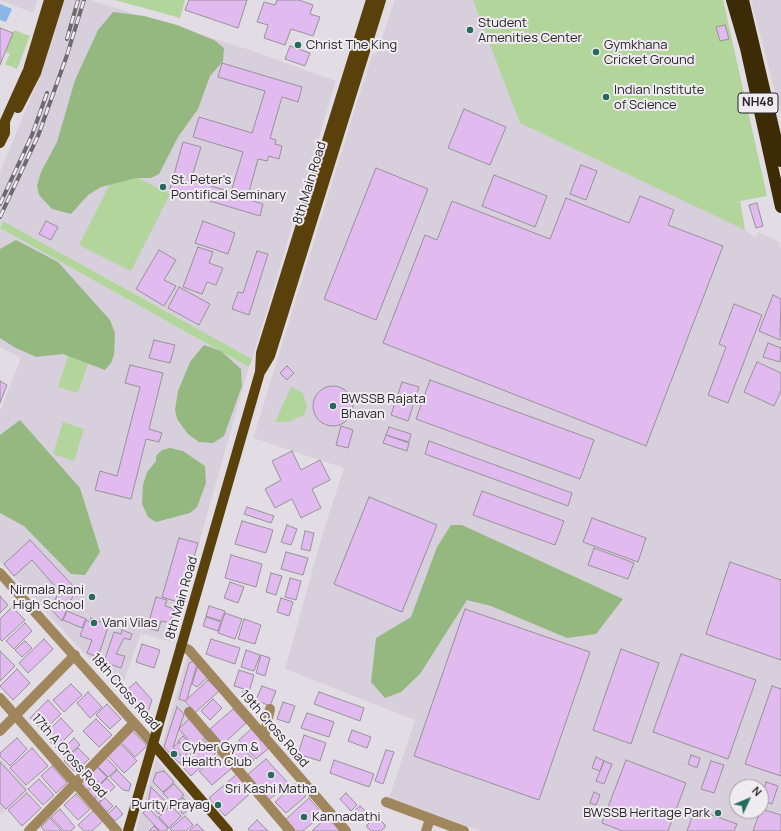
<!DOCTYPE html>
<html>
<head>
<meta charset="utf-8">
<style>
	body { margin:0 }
	#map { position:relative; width:781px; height:831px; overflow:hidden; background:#e2dde4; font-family:Manrope,sans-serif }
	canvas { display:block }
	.north { position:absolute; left:729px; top:779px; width:40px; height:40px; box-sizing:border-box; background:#efebf1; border:1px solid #9f9ca1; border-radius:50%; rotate:46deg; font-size:11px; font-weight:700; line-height:16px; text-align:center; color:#282628 }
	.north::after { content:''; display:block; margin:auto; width:14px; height:18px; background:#276b5d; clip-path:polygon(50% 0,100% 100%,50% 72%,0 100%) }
</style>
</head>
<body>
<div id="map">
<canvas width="781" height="831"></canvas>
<div class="north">N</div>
</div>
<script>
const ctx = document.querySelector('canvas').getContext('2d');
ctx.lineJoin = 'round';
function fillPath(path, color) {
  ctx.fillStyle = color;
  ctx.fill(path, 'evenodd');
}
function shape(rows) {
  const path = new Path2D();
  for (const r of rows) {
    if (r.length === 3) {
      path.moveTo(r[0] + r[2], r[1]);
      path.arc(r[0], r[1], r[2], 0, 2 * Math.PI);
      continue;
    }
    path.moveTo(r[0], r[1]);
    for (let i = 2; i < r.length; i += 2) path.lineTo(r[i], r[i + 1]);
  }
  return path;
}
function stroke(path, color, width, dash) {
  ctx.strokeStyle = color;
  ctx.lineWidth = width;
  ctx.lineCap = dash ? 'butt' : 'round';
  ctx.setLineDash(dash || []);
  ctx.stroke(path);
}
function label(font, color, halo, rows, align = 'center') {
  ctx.font = font + ' Manrope,sans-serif';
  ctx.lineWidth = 4;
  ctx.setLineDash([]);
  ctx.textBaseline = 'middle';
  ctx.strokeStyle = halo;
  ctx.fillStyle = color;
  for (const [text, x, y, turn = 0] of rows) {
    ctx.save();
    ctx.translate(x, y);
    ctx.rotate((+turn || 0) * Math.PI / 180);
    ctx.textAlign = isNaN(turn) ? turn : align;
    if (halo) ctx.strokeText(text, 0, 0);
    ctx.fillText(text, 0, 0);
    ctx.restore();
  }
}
fillPath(shape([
	[0,0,37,0,33,13],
	[61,0,90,0,247,49,336,81,252,359,3,221,0,226,0,172,41,73],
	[395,0,723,0,767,196,740,201,745,230,755,237,759,232,779,242,781,250,781,831,481,831,389,798,415,720,285,669,324,529,344,468,253,438,362,86,373,53,376,54],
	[737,787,761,787,761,811,737,811],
	[751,0,781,0,781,114,768,65],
	[0,228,249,367,171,642,141,633,120,692,0,562,0,411,21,358,0,347],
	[188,653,198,663,188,699,184,702,212,734,179,764,162,745],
	[0,758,29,790,1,815,0,813],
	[156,759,196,805,168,831,136,831]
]), '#d8cfdc');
fillPath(shape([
	[115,0,185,0,180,18],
	[473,0,723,0,767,196,740,201,745,230,520,123],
	[14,30,30,36,17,69,5,64,10,54,5,52],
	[118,168,170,194,131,271,79,245],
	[3,221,252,359,249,367,0,228],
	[69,353,89,360,78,393,58,387],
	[291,387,303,393,307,407,304,415,289,422,275,422],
	[63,422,84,429,74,461,53,454]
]), '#b2d59c');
fillPath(shape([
	[113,12,144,16,177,25,214,40,224,48,223,61,210,76,198,109,178,137,159,174,151,178,136,178,101,187,88,195,71,214,52,209,39,195,37,186,41,172,57,142,75,80,98,30],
	[16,240,58,262,110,320,115,333,114,355,111,363,105,370,63,354,36,357,14,347,0,338,0,249],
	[204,345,221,351,241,369,242,386,224,436,213,443,199,442,188,434,177,419,175,410,178,391,190,362],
	[20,420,80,488,100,552,85,575,71,574,24,526,0,513,0,435],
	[170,448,183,451,205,466,206,483,197,507,190,513,156,522,148,517,142,504,143,485,147,472,156,461,156,456,162,450],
	[451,525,462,525,623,599,596,634,567,638,491,606,467,600,420,674,401,692,385,698,371,682,376,638,411,617,437,547]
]), '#95b780');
fillPath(shape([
	[0,4,12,9,6,22,0,20]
]), '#8bb6e8');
const building = shape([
	[189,0,247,0,238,28,185,10,189,0],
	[277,0,299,0,313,5,310,14,320,17,313,36,291,29,285,45,264,38,268,25,257,22,264,2,275,5,277,0],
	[725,25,729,39,720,41,716,27,725,25],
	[0,28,13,33,0,65,0,28],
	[290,46,310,53,305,66,285,59,290,46],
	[222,63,302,87,298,102,282,97,270,138,276,140,275,144,282,146,279,159,269,156,267,161,258,159,247,199,263,204,260,216,170,189,183,142,201,147,191,180,231,192,243,152,193,137,199,117,252,133,265,91,218,77,222,63],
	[464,109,506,127,490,165,448,148,464,109],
	[581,165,597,171,586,200,570,194,581,165],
	[376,168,428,189,376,320,324,299,376,168],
	[494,175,547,196,535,227,482,206,494,175],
	[640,196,674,210,668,225,723,246,646,446,383,343,425,235,437,240,452,201,550,239,566,198,629,223,640,196],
	[757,203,763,226,756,228,749,205,757,203],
	[46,221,58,227,51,240,39,234,46,221],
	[203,221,235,233,228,254,195,243,203,221],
	[198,247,213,252,209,263,223,268,216,285,207,282,202,294,183,287,198,247],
	[159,250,176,260,164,280,176,286,164,306,136,289,159,250],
	[257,251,268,254,249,315,232,309,238,292,243,293,257,251],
	[179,287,210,304,199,325,168,308,179,287],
	[773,295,781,299,780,340,759,331,773,295],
	[734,304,762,315,728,403,708,395,726,347,719,344,734,304],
	[154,340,175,345,170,363,149,358,154,340],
	[768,343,781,348,780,362,763,357,768,343],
	[757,362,781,373,781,391,774,406,744,392,757,362],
	[130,365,163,373,149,429,162,433,159,442,146,439,131,499,95,490,100,471,117,476,140,387,125,383,130,365],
	[287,366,294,373,287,380,280,373,287,366],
	[430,380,594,440,580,479,416,419,430,380],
	[0,381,7,385,0,403,0,381],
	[402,382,419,387,408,421,391,415,402,382],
	[333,406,20],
	[341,426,353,430,348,448,336,445,341,426],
	[389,427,411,434,409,442,386,435,389,427],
	[386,435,409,443,407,451,383,443,386,435],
	[429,441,572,493,568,506,425,454,429,441],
	[292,451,301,470,320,460,330,480,312,489,321,508,301,518,292,499,275,508,265,489,281,480,272,461,292,451],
	[482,491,564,521,555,545,473,515,482,491],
	[369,497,437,525,402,612,334,584,369,497],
	[247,507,274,516,271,523,244,514,247,507],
	[592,518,646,538,638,562,583,542,592,518],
	[242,521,273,530,266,553,235,544,242,521],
	[287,525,297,529,291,545,281,542,287,525],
	[305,531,314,533,310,551,301,549,305,531],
	[179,538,198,543,181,603,162,597,179,538],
	[30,540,76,589,62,621,51,609,59,591,32,560,14,576,4,564,30,540],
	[594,548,634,563,628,579,588,565,594,548],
	[286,552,308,558,303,575,281,569,286,552],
	[231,555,262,564,256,587,225,578,231,555],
	[730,562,781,580,781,660,706,634,730,562],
	[271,573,282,576,276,595,266,592,271,573],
	[290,578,301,581,296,600,285,597,290,578],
	[230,582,244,587,238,603,224,598,230,582],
	[0,596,8,605,0,613,0,596],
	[156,597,167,600,165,606,174,609,170,623,161,621,158,631,147,628,156,597],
	[281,598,293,602,289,616,277,612,281,598],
	[209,606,225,611,221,621,206,616,209,606],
	[12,607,25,620,2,641,0,639,0,619,12,607],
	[465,609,590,652,539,800,414,756,465,609],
	[67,611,86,619,82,628,63,620,67,611],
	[225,613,242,619,235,639,218,633,225,613],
	[206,617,221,622,218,631,203,626,206,617],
	[91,618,97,620,96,624,98,624,99,621,109,624,98,657,87,653,92,640,80,636,86,620,90,622,91,618],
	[244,619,261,625,255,644,238,639,244,619],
	[25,623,32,631,14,649,6,641,25,623],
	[122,630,132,634,130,640,124,638,116,654,125,656,121,668,104,662,114,632,121,634,122,630],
	[44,639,53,649,28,673,19,663,44,639],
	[211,639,240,648,235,664,206,654,211,639],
	[25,641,32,648,22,657,15,650,25,641],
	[142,644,160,650,154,668,136,662,142,644],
	[621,649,659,663,631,744,593,730,621,649],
	[246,650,260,655,254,671,241,667,246,650],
	[0,651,15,666,0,681,0,651],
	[681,654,756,680,728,759,653,732,681,654],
	[261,655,270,658,265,676,256,673,261,655],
	[194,661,197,664,187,699,185,701,179,699,189,663,194,661],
	[198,665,208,677,197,687,192,684,198,665],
	[17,669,30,683,13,700,0,686,17,669],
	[239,670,254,675,248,695,242,693,244,689,234,686,239,670],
	[208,680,219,691,195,713,185,701,208,680],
	[136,682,152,700,148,712,144,716,139,714,121,695,136,682],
	[71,684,82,695,64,712,53,700,71,684],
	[262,686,276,691,270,706,256,700,262,686],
	[772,686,781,689,781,776,745,764,772,686],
	[88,692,102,707,90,718,77,703,88,692],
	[319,692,364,708,360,721,314,704,319,692],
	[213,699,222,708,210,720,201,711,213,699],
	[48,700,61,714,43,731,30,718,48,700],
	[283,702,295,706,289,723,277,719,283,702],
	[107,704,121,719,110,729,96,715,107,704],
	[177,707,184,714,173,747,184,759,179,763,164,747,177,707],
	[233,709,246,723,223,744,210,729,233,709],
	[307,713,334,722,329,737,301,728,307,713],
	[61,718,73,731,56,748,44,735,61,718],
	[96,719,112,735,99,747,83,731,96,719],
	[189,719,206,737,195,747,179,729,189,719],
	[131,729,147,746,135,757,119,740,131,729],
	[251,729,269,748,256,759,239,740,251,729],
	[352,730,371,737,367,748,348,741,352,730],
	[304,735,326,743,320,761,298,754,304,735],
	[183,736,194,748,188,752,178,741,183,736],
	[17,738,27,749,10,766,0,756,0,753,17,738],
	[74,738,80,745,65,758,60,752,74,738],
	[205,741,216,753,191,776,180,764,205,741],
	[119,742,137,761,124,773,106,754,119,742],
	[179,742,188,752,183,758,173,747,179,742],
	[238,742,254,760,245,768,229,750,238,742],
	[32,748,48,766,26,785,10,768,32,748],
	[78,748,89,759,75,772,64,761,78,748],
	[386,750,394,752,383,784,375,781,386,750],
	[219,754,232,768,212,785,199,771,219,754],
	[691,755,700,758,697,768,688,764,691,755],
	[596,757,604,761,600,771,592,768,596,757],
	[106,758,117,769,108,777,97,766,106,758],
	[266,759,288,783,269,800,247,775,266,759],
	[334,760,374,774,369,787,330,773,334,760],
	[626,760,686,783,668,831,623,831,602,823,626,760],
	[604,761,612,764,604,784,596,781,604,761],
	[711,761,724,765,714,793,701,789,711,761],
	[0,762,26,790,6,809,0,803,0,762],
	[52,766,67,783,56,793,41,776,52,766],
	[96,766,107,777,100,784,89,773,96,766],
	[117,770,131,784,129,791,123,790,110,777,117,770],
	[164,771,174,782,163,792,153,782,156,773,164,771],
	[89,774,96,782,87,790,80,782,89,774],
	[237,774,253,791,225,816,209,798,237,774],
	[107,778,115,787,105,796,97,788,107,778],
	[39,779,54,795,43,805,28,789,39,779],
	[766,782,778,786,772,804,761,800,766,782],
	[174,784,184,795,174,804,163,793,174,784],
	[295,784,306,796,286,813,275,802,295,784],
	[94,786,100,792,94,798,88,791,94,786],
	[151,787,169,805,159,814,148,803,151,787],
	[594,792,600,795,596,805,590,803,594,792],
	[27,793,41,808,22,826,8,810,27,793],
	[100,793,104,797,98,803,95,799,100,793],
	[346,793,357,805,351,811,340,799,346,793],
	[76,794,90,809,78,820,64,805,76,794],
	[105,798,113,806,107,812,99,803,105,798],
	[183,798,191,806,183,814,175,805,183,798],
	[309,798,323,814,303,831,295,831,285,820,309,798],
	[171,805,181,816,169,828,159,817,171,805],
	[116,806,123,814,115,821,108,814,116,806],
	[360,806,371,816,363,823,353,812,360,806],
	[148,808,168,828,166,831,160,831,143,813,148,808],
	[60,809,75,827,71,831,64,831,51,817,60,809],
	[695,809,737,824,734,831,687,831,695,809],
	[761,809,781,815,781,831,753,831,761,809],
	[93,811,103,821,92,831,84,831,78,825,93,811],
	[185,816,193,825,186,831,172,831,170,829,185,816],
	[328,816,340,830,339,831,312,831,328,816],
	[376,816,386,826,381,831,371,831,366,826,376,816],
	[50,818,62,831,45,831,41,827,50,818],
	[257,820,268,831,250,831,248,829,257,820],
	[197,824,204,831,189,831,197,824],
	[154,826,159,831,149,831,154,826]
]);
fillPath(building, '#e1baf0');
stroke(building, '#979298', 1);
stroke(shape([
	[0,573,153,744],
	[181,646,189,650,346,831],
	[0,698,117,831],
	[189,712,290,831],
	[0,731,75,655],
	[264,737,270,709],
	[386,802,464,831],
	[29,831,134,723],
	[426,831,430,819]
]), '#9f865c', 10);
stroke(shape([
	[18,108,36,73,59,0],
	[0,143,5,133,5,121,28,70,49,0],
	[261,371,270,356,381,0],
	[153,744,228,831],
	[128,831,260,372,261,353,371,0]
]), '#5a410c', 10);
stroke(shape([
	[732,0,746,48,781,207],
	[743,0,781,161]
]), '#3d2b05', 12);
const rail = shape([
	[67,39,78,0],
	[0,204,32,135,47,93],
	[0,217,38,136,67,55,84,0]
]);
stroke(rail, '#6d6a6e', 4);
stroke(rail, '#efebf1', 2.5, [8]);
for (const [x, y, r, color] of [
	[470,30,4,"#276b5d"],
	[298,45,4,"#276b5d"],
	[596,52,4,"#276b5d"],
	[606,97,4,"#276b5d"],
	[163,187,4,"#276b5d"],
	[333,406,4,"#276b5d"],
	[92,597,4,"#276b5d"],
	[94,623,4,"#276b5d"],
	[174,754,4,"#276b5d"],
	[271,775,4,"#276b5d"],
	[218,805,4,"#276b5d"],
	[718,813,4,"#276b5d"],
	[304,817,4,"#276b5d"]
]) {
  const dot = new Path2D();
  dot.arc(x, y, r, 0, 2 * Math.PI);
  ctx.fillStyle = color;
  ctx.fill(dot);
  stroke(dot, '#efebf1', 1.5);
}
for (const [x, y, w] of [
	[758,103,40]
]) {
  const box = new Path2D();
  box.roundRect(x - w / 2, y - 10, w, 20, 3);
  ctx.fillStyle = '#efebf1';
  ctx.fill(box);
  stroke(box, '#282628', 1);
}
label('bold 12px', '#282628', null, [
	["NH48",758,103]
]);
label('13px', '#282628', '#efebf1', [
	["Student",478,23],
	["Amenities Center",478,38],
	["Christ The King",306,45],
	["Gymkhana",604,45],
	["Cricket Ground",604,60],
	["Indian Institute",614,90],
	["of Science",614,105],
	["St. Peter's",171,180],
	["Pontifical Seminary",171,195],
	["BWSSB Rajata",341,399],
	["Bhavan",341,414],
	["Nirmala Rani",84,590,"right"],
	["High School",84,605,"right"],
	["Vani Vilas",102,623],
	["Cyber Gym &",182,747],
	["Health Club",182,762],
	["Sri Kashi Matha",271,789,"center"],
	["Purity Prayag",210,805,"right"],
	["BWSSB Heritage Park",710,813,"right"],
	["Kannadathi",312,817]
], 'left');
label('13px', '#282628', '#efebf1', [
	["8th Main Road",310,183,-73],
	["8th Main Road",182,598,-74],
	["18th Cross Road",125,692,49],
	["19th Cross Road",274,729,49],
	["17th A Cross Road",69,756,49]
]);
</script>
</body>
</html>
